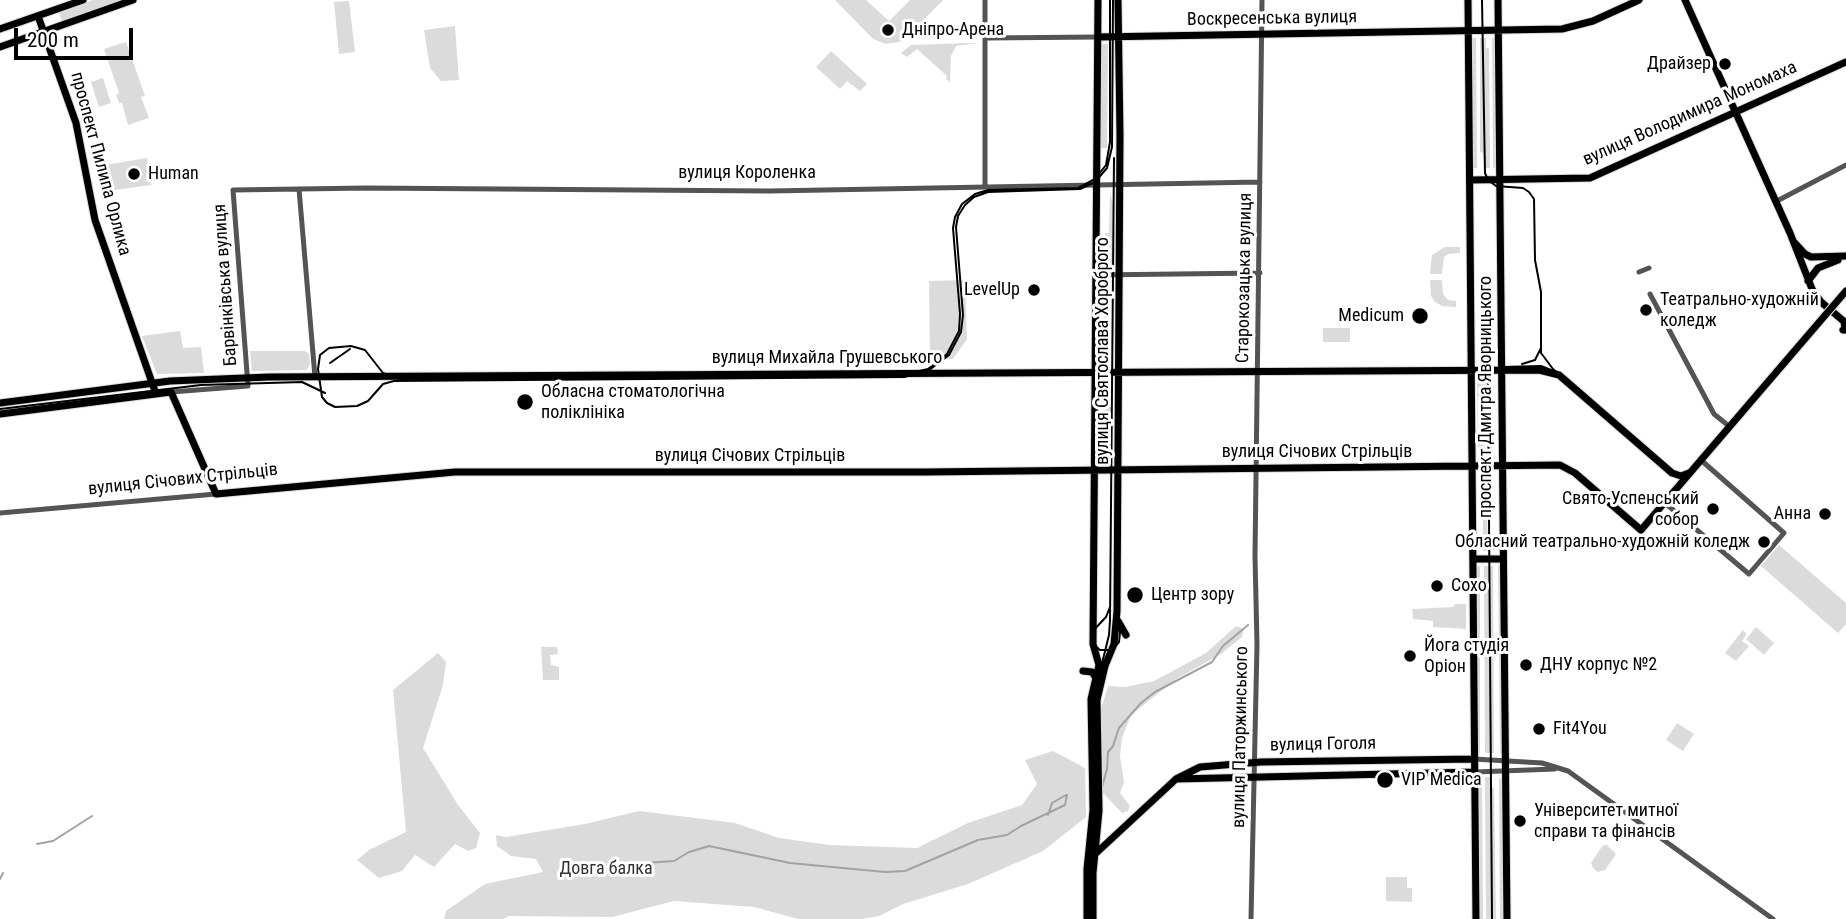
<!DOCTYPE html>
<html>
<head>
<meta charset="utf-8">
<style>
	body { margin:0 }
	#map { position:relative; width:1846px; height:919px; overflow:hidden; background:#fff; font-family:"Roboto Condensed",sans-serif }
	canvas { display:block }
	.scale { position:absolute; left:14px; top:28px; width:119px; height:32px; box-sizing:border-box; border:4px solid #000; border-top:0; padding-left:9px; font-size:21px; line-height:24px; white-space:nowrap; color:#000; -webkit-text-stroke:5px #fff; paint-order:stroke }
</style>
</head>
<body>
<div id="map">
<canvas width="1846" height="919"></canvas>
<div class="scale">200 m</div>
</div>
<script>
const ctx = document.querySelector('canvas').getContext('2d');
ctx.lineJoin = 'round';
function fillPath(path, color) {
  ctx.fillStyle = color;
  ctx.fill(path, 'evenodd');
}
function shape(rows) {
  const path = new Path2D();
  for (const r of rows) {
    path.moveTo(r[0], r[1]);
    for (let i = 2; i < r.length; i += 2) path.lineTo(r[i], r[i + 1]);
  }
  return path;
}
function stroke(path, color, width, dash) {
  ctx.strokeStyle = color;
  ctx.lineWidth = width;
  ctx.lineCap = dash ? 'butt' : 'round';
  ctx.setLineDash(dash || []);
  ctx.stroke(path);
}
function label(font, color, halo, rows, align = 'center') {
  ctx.font = font + ' "Roboto Condensed",sans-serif';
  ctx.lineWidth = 6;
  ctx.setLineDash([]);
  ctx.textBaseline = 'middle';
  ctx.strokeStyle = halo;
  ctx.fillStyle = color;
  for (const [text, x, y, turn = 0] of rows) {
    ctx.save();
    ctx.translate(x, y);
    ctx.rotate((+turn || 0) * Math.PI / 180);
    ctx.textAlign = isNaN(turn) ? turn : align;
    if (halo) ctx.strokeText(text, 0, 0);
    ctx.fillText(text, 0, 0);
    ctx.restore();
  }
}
fillPath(shape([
	[93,0,123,0,62,22,59,12],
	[835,0,866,0,889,21,910,0,943,0,905,39,899,42,886,44,873,39],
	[349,1,355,52,339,54,334,2],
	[455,26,459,80,441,81,430,68,424,30],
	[1472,38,1476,38,1477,168,1473,168],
	[1480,38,1486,38,1486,48,1489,48,1490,168,1484,168,1483,153,1480,152],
	[1492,38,1496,38,1497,167,1493,168],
	[126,42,145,96,141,97,149,118,128,125,122,103,119,103,116,95,119,93,104,49],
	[968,43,979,43,956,46,951,56,950,82,946,79,947,76,917,49,907,57,901,53,911,45],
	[1101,44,1108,44,1107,148,1100,148],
	[831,51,867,84,860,91,847,81,840,89,816,67],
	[103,78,111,103,99,107,91,82],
	[147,158,151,185,108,191,105,165],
	[1110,193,1113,203,1112,269,1105,269,1105,233,1109,233],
	[1445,247,1460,247,1460,253,1448,254,1444,257,1442,274,1430,274,1432,255],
	[965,280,967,339,953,359,930,360,929,281],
	[1430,280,1442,280,1443,294,1448,300,1456,301,1456,307,1442,306,1435,302,1431,296],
	[1104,281,1110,281,1109,366,1104,366],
	[1323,328,1350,328,1350,342,1323,342],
	[180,331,183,348,201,347,204,373,157,374,142,336],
	[250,351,305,351,309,354,310,364,307,370,252,371],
	[1484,377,1484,380,1490,379,1489,395,1492,396,1492,459,1488,459,1487,442,1485,442,1483,459,1478,459,1477,378],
	[1104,381,1109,381,1109,398,1112,398,1112,440,1109,440,1109,461,1104,461],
	[1483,474,1486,474,1488,551,1483,551],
	[1779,545,1846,603,1846,624,1838,633,1761,566],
	[1476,566,1480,566,1480,753,1478,753],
	[1484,566,1493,566,1494,753,1485,753],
	[1498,566,1500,566,1502,753,1500,753],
	[1455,604,1466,604,1466,629,1433,627,1433,621,1413,619,1412,609,1453,607],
	[1236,626,1244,629,1242,637,1221,654,1176,679,1131,715,1122,738,1120,756,1124,782,1120,793,1130,806,1128,811,1122,813,1103,793,1100,713,1108,686,1125,687,1154,681,1206,653],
	[1756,627,1774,643,1764,655,1746,639],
	[1743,630,1747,634,1742,641,1749,646,1736,661,1725,653],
	[541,647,557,647,558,654,550,655,551,665,559,667,559,680,543,680],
	[438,653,446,662,443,685,423,748,458,805,480,833,476,848,468,851,455,844,434,867,415,855,402,871,379,878,357,860,369,850,406,832,393,690],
	[1677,723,1694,734,1683,751,1666,740],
	[1053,751,1085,768,1086,817,1043,851,968,884,903,904,879,916,862,919,798,919,754,907,674,901,612,917,509,916,503,919,444,919,446,911,485,884,543,872,536,859,511,856,497,846,496,835,506,837,585,824,639,811,735,823,779,838,830,845,917,848,968,823,1022,805,1037,784,1025,760],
	[1478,777,1482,777,1483,919,1479,919],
	[1485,777,1490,777,1490,788,1494,788,1496,919,1486,919],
	[1499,778,1502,779,1504,919,1500,919],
	[1603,845,1607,845,1616,854,1605,870,1598,872,1593,868,1591,863],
	[1386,877,1407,877,1407,888,1412,888,1412,902,1386,901]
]), '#dbdbdb');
stroke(shape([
	[1102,787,1107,769,1108,752,1113,746,1119,728,1141,703,1155,692,1212,662,1223,646,1248,625],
	[1048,815,1052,803,1066,795],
	[37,844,53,841,92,816],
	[645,863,674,861,689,852,709,846,790,863,885,872,905,871,978,840,1007,835,1021,826,1065,805,1067,795],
	[0,879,3,873]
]), '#a2a2a2', 2);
const major = shape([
	[1468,0,1476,919],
	[1498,0,1507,919],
	[1685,0,1790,233,1812,289,1821,302,1846,323],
	[38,16,76,123,95,220,156,394],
	[0,29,83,0],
	[1098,37,1562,29,1593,21,1639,0],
	[0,47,133,0],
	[1470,180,1590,178,1846,62],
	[1795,243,1805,254,1811,257,1846,256],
	[1808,281,1818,268,1838,260],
	[1844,322,1845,328,1843,330,1846,330],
	[0,403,170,381,269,377,1539,370,1559,375,1672,473,1681,476,1689,473],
	[0,414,171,392,216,494,455,472,926,472,1560,465,1575,473,1641,530,1785,362],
	[1473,559,1503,559],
	[1118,621,1126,635],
	[1083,671,1092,672,1096,678],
	[1176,779,1475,772],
	[1094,855,1176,779,1200,767,1261,762,1474,759],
	[1087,919,1087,869,1093,810,1091,699,1099,665,1093,644,1098,0],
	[1093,919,1093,873,1099,811,1097,700,1105,666,1114,644,1117,611,1120,135,1118,0]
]);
stroke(major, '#dbdbdb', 9);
stroke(shape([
	[985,0,985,187],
	[985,38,1098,37],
	[299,189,315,377],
	[1775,202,1846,165],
	[1639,272,1649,268],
	[1095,275,1260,273],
	[1650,294,1714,414,1730,427],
	[171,392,248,386,233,190,366,188,770,191,1260,182],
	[1665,503,1749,574,1784,533,1702,461],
	[0,513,216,494],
	[1474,759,1542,763,1568,771,1773,919],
	[1475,772,1555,769],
	[1251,919,1257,645,1255,556,1262,0]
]), '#545454', 5);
stroke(major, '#000', 7);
stroke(shape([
	[1110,0,1110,142,1106,165,1095,179,1078,188,988,190,975,194,962,204,955,217,953,228,960,314,959,331,947,354,928,369,902,375,399,379,383,373,365,350,351,346,329,348,320,355,318,369,322,397,327,403,335,407,357,406,368,401,383,384,394,381,904,377,928,371,949,355,961,332,963,315,956,227,958,216,965,205,974,197,988,192,1080,189,1095,182,1107,168,1112,147,1113,0],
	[1482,0,1485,173,1488,180,1496,186,1523,188,1529,192,1534,199,1535,260,1541,292,1541,353,1553,369,1575,389],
	[330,363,350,349],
	[1522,364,1535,360,1541,348],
	[0,409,201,385,302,382,325,393],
	[1110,607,1106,617,1091,633,1093,644,1100,650,1112,650,1119,642,1120,633,1115,614],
	[1089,919,1088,877,1095,811,1093,700,1109,635,1110,620,1114,158],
	[1492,919,1488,384,1494,372,1503,367,1541,366,1556,372]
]), '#000', 2);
const majorBridge = shape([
	[1785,362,1846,291]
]);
stroke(majorBridge, '#dbdbdb', 9, []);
stroke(majorBridge, '#000', 7);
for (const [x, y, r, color] of [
	[888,30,7,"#000"],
	[1725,64,7,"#000"],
	[134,174,7,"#000"],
	[1034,290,7,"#000"],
	[1646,310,7,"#000"],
	[1420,316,9,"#000"],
	[525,402,9,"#000"],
	[1713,509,7,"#000"],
	[1825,514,7,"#000"],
	[1764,542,7,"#000"],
	[1437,586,7,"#000"],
	[1135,595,9,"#000"],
	[1410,656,7,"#000"],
	[1526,665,7,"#000"],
	[1539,729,7,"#000"],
	[1385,780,9,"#000"],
	[1520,821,7,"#000"]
]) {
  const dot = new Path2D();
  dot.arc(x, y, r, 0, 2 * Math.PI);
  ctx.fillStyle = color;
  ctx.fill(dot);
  stroke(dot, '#fff', 2.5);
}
label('18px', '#000', '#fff', [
	["Воскресенська вулиця",1272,19,-1],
	["вулиця Володимира Мономаха",1690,114,-24],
	["проспект Пилипа Орлика",100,164,75],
	["вулиця Короленка",747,173],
	["Старокозацька вулиця",1245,278,-89],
	["Барвінківська вулиця",226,285,-94],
	["вулиця Святослава Хороброго",1103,351,-90],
	["вулиця Михайла Грушевського",827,358],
	["проспект Дмитра Яворницького",1486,397,-90],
	["вулиця Січових Стрільців",1317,452],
	["вулиця Січових Стрільців",750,456],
	["вулиця Січових Стрільців",183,480,-6],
	["вулиця Паторжинського",1241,737,-89],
	["вулиця Гоголя",1323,745,-1]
]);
label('18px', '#000', '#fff', [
	["Дніпро-Арена",902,30],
	["Драйзер",1711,64,"right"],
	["Human",148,174],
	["LevelUp",1020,290,"right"],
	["Театрально-художній",1660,300],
	["коледж",1660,321],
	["Medicum",1404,316,"right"],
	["Обласна стоматологічна",541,392],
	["поліклініка",541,413],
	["Свято-Успенський",1699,499,"right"],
	["собор",1699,520,"right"],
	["Анна",1811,514,"right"],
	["Обласний театрально-художній коледж",1750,542,"right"],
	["Сохо",1451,586],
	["Центр зору",1151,595],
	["Йога студія",1424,646],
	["Оріон",1424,667],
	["ДНУ корпус №2",1540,665],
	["Fit4You",1553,729],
	["VIP Medica",1401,780],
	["Університет митної",1534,811],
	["справи та фінансів",1534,832]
], 'left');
label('18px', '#323232', '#fff', [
	["Довга балка",606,869]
]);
</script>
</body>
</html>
